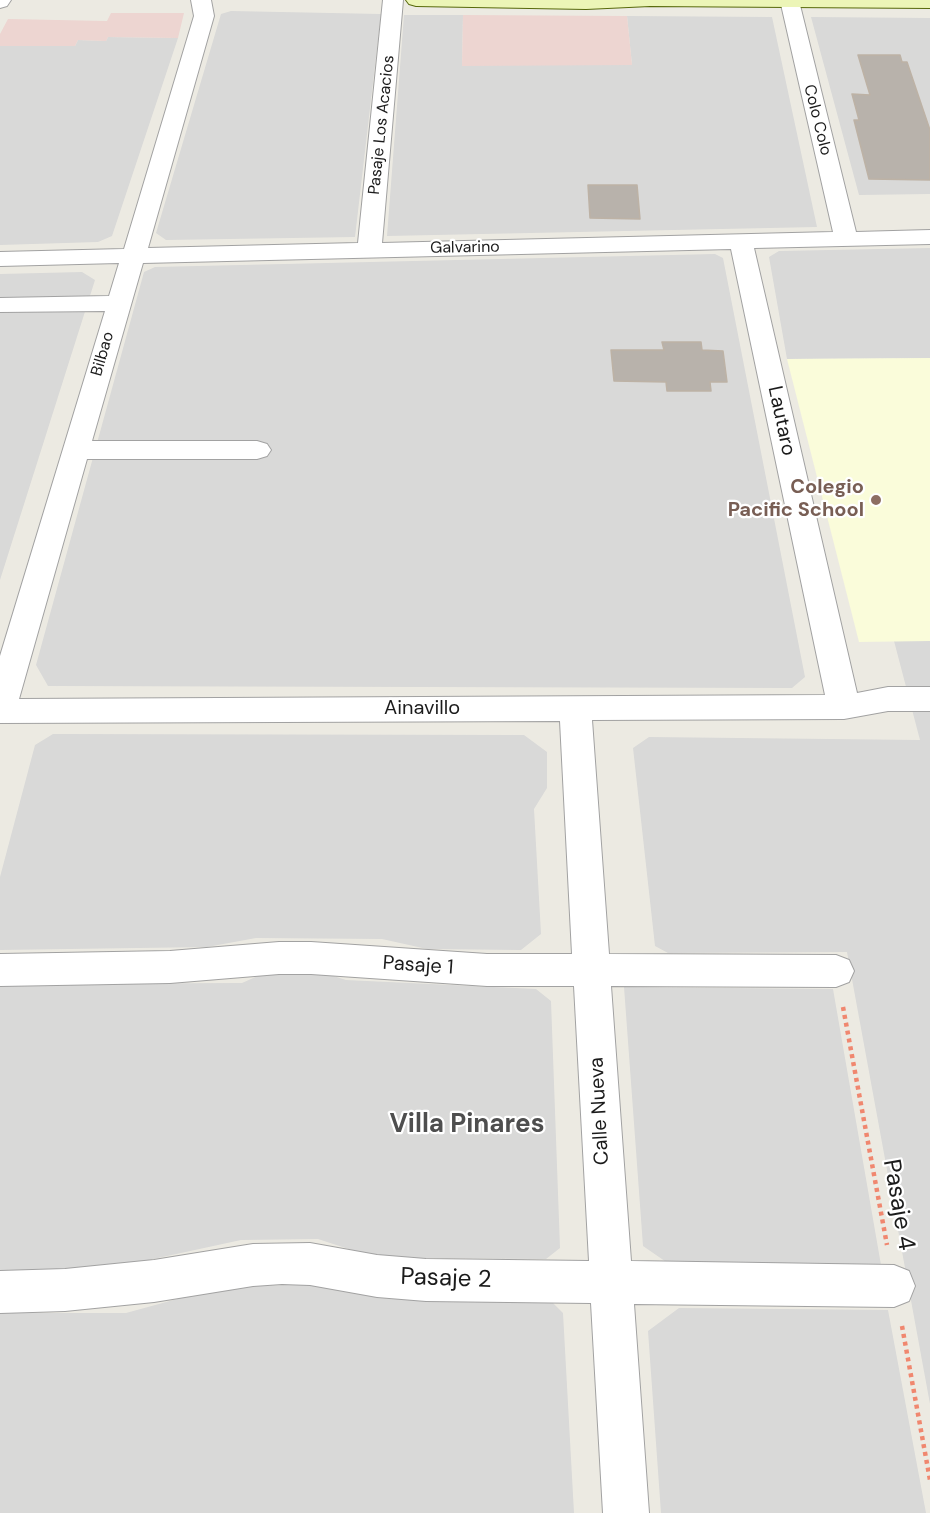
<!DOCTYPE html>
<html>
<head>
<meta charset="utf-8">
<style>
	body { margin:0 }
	canvas { display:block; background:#eceae2 }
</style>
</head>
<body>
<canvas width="930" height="1513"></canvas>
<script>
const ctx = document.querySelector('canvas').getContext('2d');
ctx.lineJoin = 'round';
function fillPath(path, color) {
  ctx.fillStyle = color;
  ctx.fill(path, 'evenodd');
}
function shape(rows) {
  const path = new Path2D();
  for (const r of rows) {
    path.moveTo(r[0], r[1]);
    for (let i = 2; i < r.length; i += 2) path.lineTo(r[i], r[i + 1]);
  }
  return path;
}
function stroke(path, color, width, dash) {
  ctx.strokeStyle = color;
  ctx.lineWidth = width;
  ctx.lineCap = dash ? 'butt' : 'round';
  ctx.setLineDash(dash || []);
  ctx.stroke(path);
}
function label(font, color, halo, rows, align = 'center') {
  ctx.font = font + ' "DM Sans",sans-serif';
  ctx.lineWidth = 4.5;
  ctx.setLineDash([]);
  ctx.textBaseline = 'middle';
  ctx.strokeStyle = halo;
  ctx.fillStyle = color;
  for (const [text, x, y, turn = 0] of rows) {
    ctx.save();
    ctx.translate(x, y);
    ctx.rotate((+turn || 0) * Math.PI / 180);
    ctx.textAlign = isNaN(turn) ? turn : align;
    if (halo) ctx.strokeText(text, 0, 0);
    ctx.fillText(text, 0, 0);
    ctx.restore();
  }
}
fillPath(shape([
	[231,11,381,14,355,237,166,240,156,233,221,14],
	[404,15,463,15,462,65,632,65,627,16,772,17,817,227,387,236],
	[811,17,930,18,930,194,859,195],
	[108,37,178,38,112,236,98,242,0,245,0,46,75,46,78,40,106,41],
	[930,248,930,358,787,359,769,257,779,251],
	[715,254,723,258,805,677,792,688,48,686,36,665,144,272,155,267],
	[82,272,95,280,0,580,0,274],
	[894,641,930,641,930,1404,847,952,668,953,655,946,633,748,649,737,920,740],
	[53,734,524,735,547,752,547,788,534,809,541,934,521,950,427,949,382,939,256,938,207,947,0,950,0,877,35,745],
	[269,971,324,973,346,980,536,989,551,1001,560,1248,546,1259,376,1258,318,1239,241,1240,84,1274,0,1273,0,984,242,983],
	[624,987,833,989,881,1265,672,1266,643,1246],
	[321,1284,390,1299,552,1302,563,1313,574,1513,0,1513,0,1313,126,1313,221,1287],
	[679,1308,888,1310,926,1513,661,1513,648,1331]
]), '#d9d9d8');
fillPath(shape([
	[111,13,184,13,178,38,108,37,106,41,78,40,75,46,0,46,0,34,8,19,107,21],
	[463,15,627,16,632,65,462,66]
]), '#edd5d1');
fillPath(shape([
	[930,358,930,641,859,642,787,359]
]), '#fafcda');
const building = shape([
	[858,55,900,55,902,62,907,62,930,130,930,180,869,179,854,120,859,120,852,94,870,95,858,55],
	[588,185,637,185,640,219,590,218,588,185],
	[662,342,701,342,702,350,723,351,727,382,710,382,711,391,667,391,666,382,614,381,611,350,664,350,662,342]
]);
fillPath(building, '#b8b2ab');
stroke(building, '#bdb2a5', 1.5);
const street = shape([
	[0,0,11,0,7,6,0,8,0,0],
	[191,0,211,0,214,16,148,248,358,243,383,0,403,0,382,243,833,232,780,0,799,1,856,232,930,230,930,244,754,248,857,693,888,687,930,687,930,711,888,711,844,719,592,720,609,954,836,955,849,960,854,971,849,982,836,987,611,986,631,1261,894,1265,909,1271,915,1286,909,1301,894,1307,634,1304,649,1513,603,1513,591,1303,426,1301,377,1297,310,1285,282,1284,253,1286,154,1302,65,1311,0,1313,0,1271,65,1269,154,1260,253,1244,310,1243,377,1255,426,1259,589,1261,574,986,487,986,311,974,279,974,170,983,0,986,0,954,170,951,279,942,311,942,487,954,572,954,560,721,0,723,0,656,105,311,0,312,0,298,109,296,119,263,0,266,0,252,124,249,194,16,191,0],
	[731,249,825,695,19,699,87,459,257,459,267,456,271,450,267,444,257,441,92,441,143,263,731,249]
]);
const secondary = shape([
	[406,0,930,0,930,8,650,6,586,9,416,6,409,4,406,0]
]);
stroke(street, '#a2a2a2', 2);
stroke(secondary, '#57690b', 2);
stroke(shape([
	[843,1007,887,1245],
	[902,1326,930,1480]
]), '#f0876f', 4.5, [4, 4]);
fillPath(street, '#fff');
fillPath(secondary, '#ecf5b7');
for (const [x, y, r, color] of [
	[876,500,6,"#8d6e63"]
]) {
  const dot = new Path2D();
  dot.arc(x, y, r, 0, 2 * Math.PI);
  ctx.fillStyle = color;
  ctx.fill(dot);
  stroke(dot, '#fff', 2);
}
label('16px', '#1b1b1b', '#fff', [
	["Colo Colo",817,120,76],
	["Pasaje Los Acacios",382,125,-84],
	["Galvarino",465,248,-1],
	["Bilbao",103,354,-74]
]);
label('20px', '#1b1b1b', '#fff', [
	["Lautaro",781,421,78],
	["Ainavillo",422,709],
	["Pasaje 1",418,966,4],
	["Calle Nueva",600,1111,-93]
]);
label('bold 20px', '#785e54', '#fff', [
	["Colegio",864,488],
	["Pacific School",864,511]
], 'right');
label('24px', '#1b1b1b', '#fff', [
	["Pasaje 4",898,1205,80],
	["Pasaje 2",446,1279,2]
]);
label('bold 26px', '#4e4e4e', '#fff', [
	["Villa Pinares",467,1125]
]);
</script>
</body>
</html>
